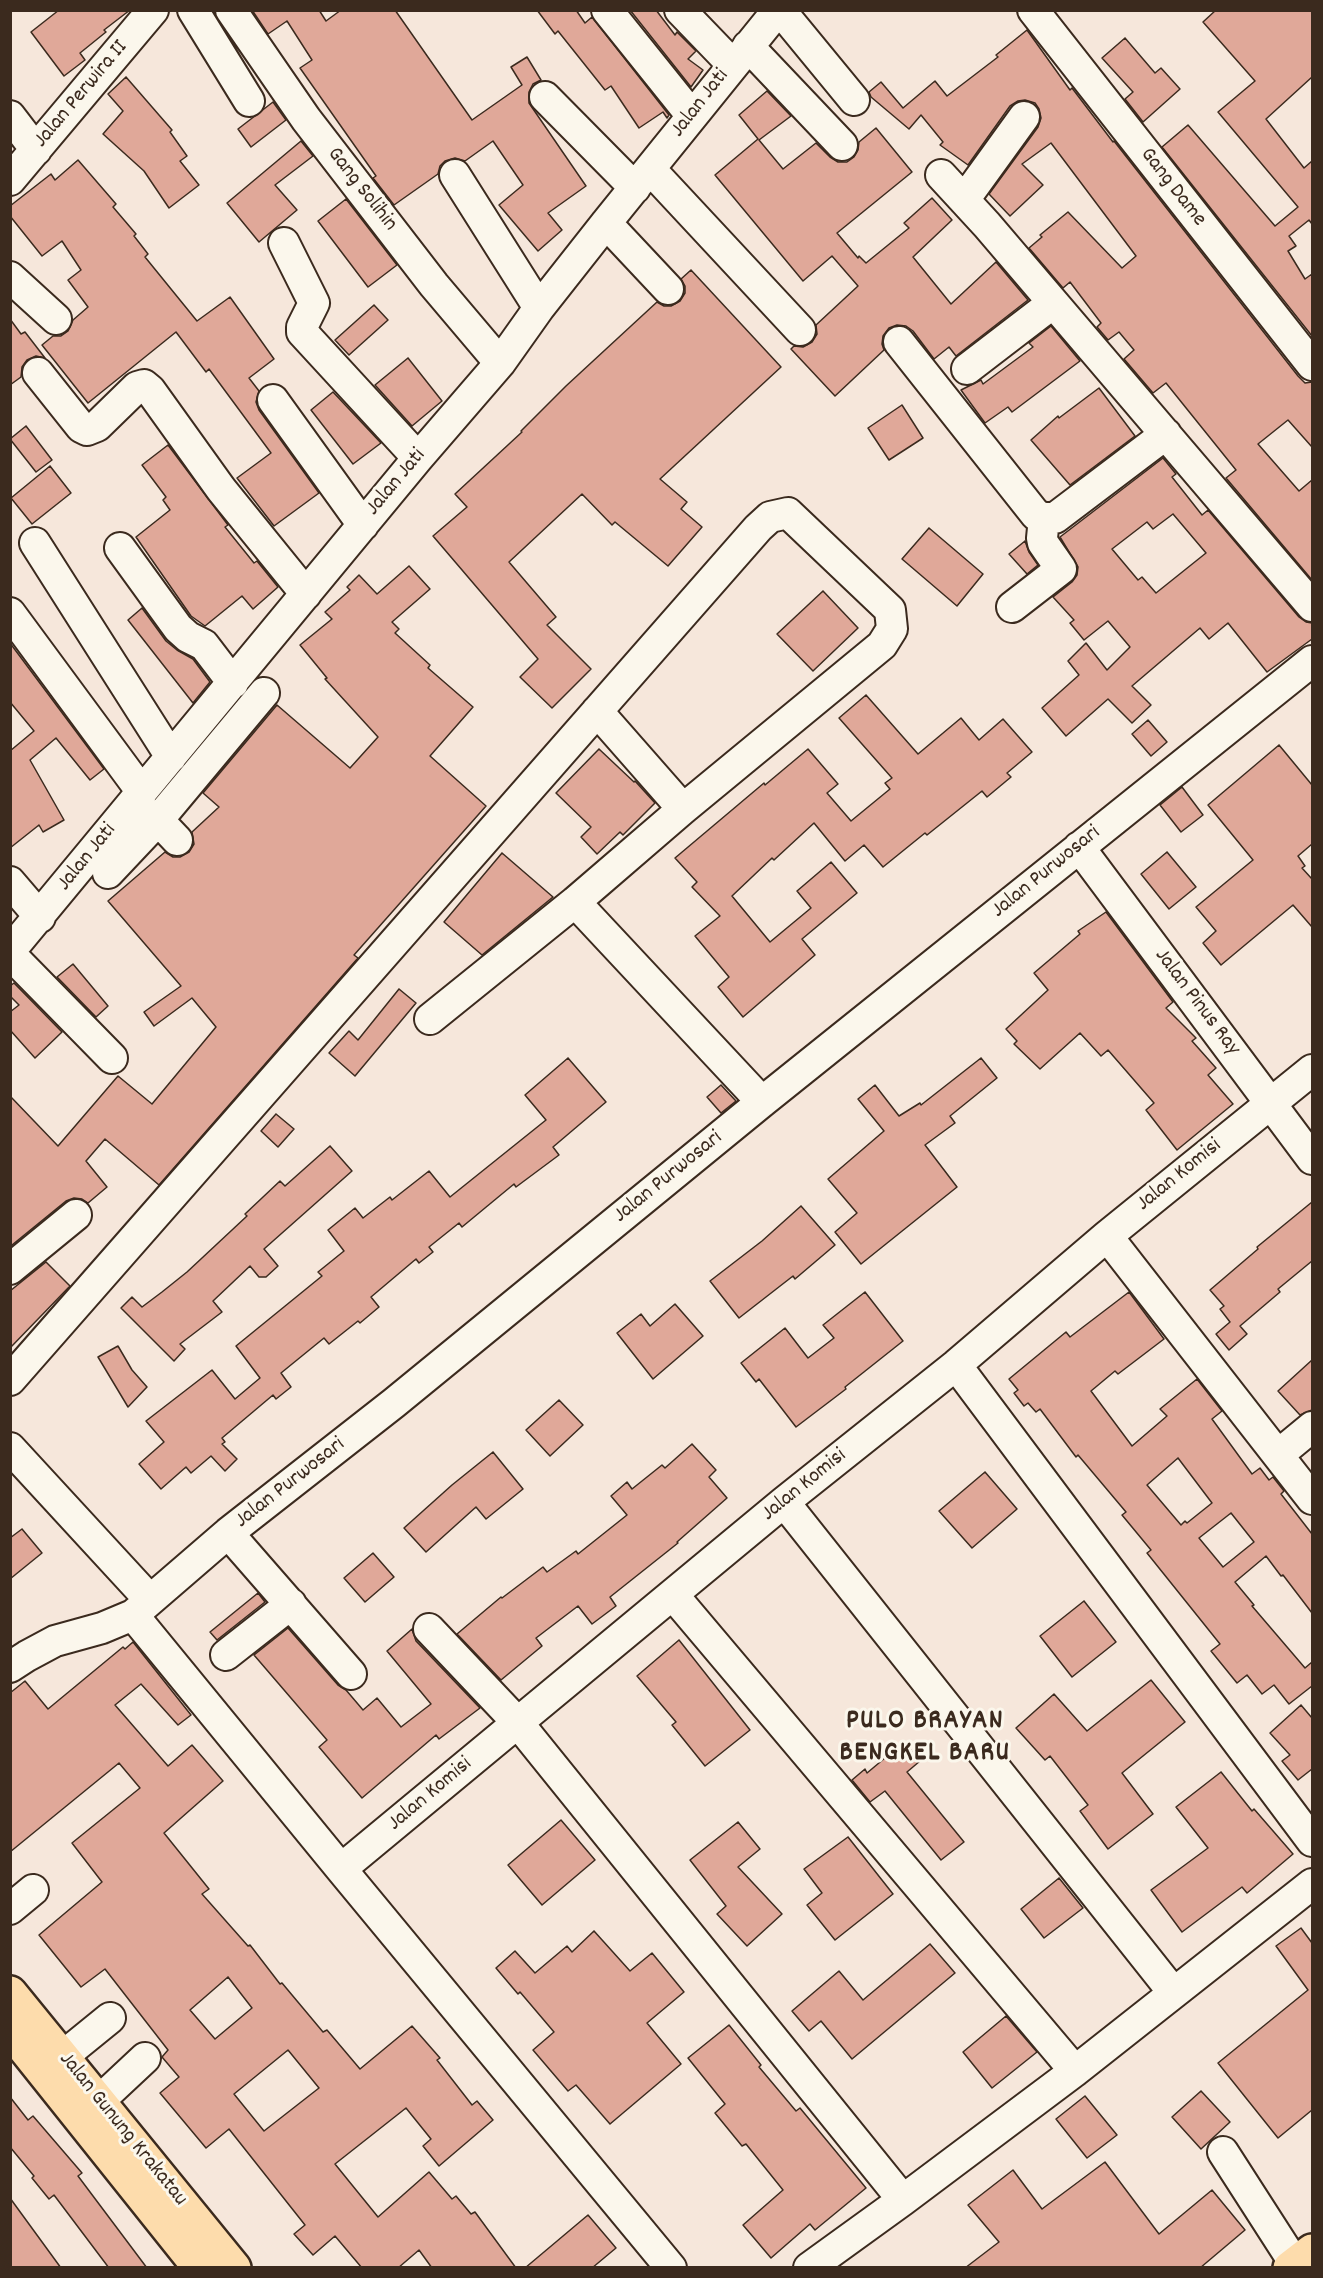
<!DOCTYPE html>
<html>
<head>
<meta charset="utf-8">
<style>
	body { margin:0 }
	#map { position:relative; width:1323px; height:2278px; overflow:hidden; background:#f6e7db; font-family:Dekko,sans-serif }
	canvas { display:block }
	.frame { position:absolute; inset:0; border:12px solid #3b2a1e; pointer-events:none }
</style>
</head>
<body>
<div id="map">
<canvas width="1323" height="2278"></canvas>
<div class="frame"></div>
</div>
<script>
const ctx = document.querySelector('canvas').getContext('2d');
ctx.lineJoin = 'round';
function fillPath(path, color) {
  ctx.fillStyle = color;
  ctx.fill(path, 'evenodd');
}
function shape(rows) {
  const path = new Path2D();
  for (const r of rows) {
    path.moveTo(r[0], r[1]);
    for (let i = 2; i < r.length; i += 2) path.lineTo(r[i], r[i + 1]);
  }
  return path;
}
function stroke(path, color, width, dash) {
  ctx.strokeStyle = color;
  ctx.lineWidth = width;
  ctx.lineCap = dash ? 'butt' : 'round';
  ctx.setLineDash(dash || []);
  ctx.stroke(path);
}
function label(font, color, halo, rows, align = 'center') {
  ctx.font = font + ' Dekko,sans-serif';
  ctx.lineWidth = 6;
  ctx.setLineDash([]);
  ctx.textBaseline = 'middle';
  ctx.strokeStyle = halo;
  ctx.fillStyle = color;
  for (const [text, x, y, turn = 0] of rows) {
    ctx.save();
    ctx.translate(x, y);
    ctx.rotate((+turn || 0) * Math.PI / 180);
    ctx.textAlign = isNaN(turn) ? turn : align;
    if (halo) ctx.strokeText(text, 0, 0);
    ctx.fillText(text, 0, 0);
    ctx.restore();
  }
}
const building = shape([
	[59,10,130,10,104,30,106,32,80,53,85,60,64,76,31,32,59,10],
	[252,10,319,10,326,21,341,10,395,10,472,120,522,85,511,67,527,57,541,80,533,84,529,92,529,103,586,186,548,213,562,230,538,251,499,205,523,185,493,141,465,161,455,158,445,161,440,166,438,174,394,205,373,178,376,176,300,68,312,60,287,21,268,34,252,10],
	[537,10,576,10,585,23,592,17,669,115,667,118,663,112,639,128,611,86,605,90,558,31,555,34,537,10],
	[630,10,656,10,675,35,677,32,696,51,688,59,703,70,691,87,630,10],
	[1216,10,1312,10,1312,77,1266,119,1304,168,1312,161,1312,224,1309,220,1289,236,1296,246,1288,251,1305,279,1312,274,1312,336,1162,147,1188,125,1275,226,1298,207,1218,112,1255,81,1203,22,1216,10],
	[1027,30,1070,90,1072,88,1113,142,1114,141,1298,376,1305,383,1312,382,1312,447,1288,420,1258,444,1299,491,1312,480,1312,580,1226,478,1236,470,1166,383,1153,393,1124,359,1134,350,1119,332,1108,340,1097,327,1101,323,1070,282,1063,288,1029,248,1042,237,1040,235,1068,212,1122,268,1136,256,1051,143,1022,164,1043,185,1010,216,989,194,1038,127,1041,118,1039,109,1035,103,1025,100,1018,101,1010,106,968,165,940,145,943,142,921,115,909,129,871,97,869,92,881,82,903,108,935,81,947,96,998,57,996,55,1027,30],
	[1125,38,1155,73,1161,68,1180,89,1143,122,1125,99,1133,92,1102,58,1125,38],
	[126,77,172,130,170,132,187,156,180,161,199,185,169,208,144,171,103,134,123,111,108,94,126,77],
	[767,91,791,116,759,140,783,169,816,143,830,157,838,162,847,162,854,157,858,150,859,142,876,128,912,172,837,233,858,258,859,256,866,263,909,228,904,223,932,198,952,220,913,257,951,304,996,262,1028,300,956,356,949,347,934,359,913,331,906,326,897,325,889,328,883,336,882,344,884,350,835,396,791,349,794,346,803,347,812,342,817,334,816,325,858,286,832,256,803,281,715,175,758,139,739,115,767,91],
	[273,102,286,120,251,147,238,129,273,102],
	[301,141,313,156,275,185,297,210,259,242,227,203,301,141],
	[78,160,116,204,113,207,136,234,134,236,148,254,145,257,197,321,230,297,274,359,249,378,259,391,256,402,259,410,319,493,274,526,237,478,271,453,209,369,206,372,176,332,88,403,42,345,53,336,61,336,68,331,73,320,88,307,68,280,81,270,62,241,42,256,10,216,10,206,51,174,55,180,78,160],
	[346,199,397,265,368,287,318,221,346,199],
	[691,270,781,367,660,479,687,502,681,509,702,527,668,566,615,522,612,525,582,494,509,562,556,617,547,625,591,669,552,708,520,677,538,659,433,536,467,507,455,494,522,432,521,431,566,386,657,302,664,306,671,306,680,301,685,293,685,286,681,279,691,270],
	[374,305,388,320,349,355,335,340,374,305],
	[10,319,21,334,25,332,45,358,36,356,27,360,22,367,21,377,10,385,10,319],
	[1051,326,1080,361,1012,412,1008,407,985,423,961,390,981,380,983,384,1033,347,1029,343,1051,326],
	[408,358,442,401,412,426,375,385,408,358],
	[1099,388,1135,436,1070,485,1031,440,1058,416,1059,418,1099,388],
	[333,392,381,443,353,464,311,410,333,392],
	[902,405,923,438,889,460,868,428,902,405],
	[26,426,52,460,36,472,10,439,26,426],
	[168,445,228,525,225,527,254,563,257,561,278,587,253,609,242,596,205,626,191,616,136,537,170,510,163,500,166,497,142,465,168,445],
	[1163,458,1176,474,1172,477,1202,515,1208,510,1299,617,1306,622,1312,623,1312,639,1267,672,1228,623,1209,639,1200,628,1132,686,1151,705,1132,723,1108,699,1066,736,1042,708,1079,675,1068,661,1086,643,1107,670,1130,647,1108,621,1084,640,1070,623,1074,620,1053,597,1072,582,1077,575,1078,567,1060,537,1163,458],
	[1173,514,1206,553,1156,593,1142,577,1138,580,1112,549,1147,522,1153,529,1173,514],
	[50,466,71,493,32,524,11,498,50,466],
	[929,528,983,574,957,606,902,559,929,528],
	[1025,541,1029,552,1038,565,1027,574,1009,554,1025,541],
	[409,566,430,589,392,622,399,629,395,633,430,665,428,668,473,707,430,756,486,806,354,955,358,958,159,1185,105,1139,86,1161,107,1187,88,1203,82,1199,74,1198,66,1201,12,1245,10,1243,10,1096,58,1146,118,1076,152,1104,216,1027,192,998,154,1026,144,1012,181,986,108,901,165,852,173,857,180,857,189,852,194,844,192,832,219,807,203,793,277,705,350,768,378,737,325,679,327,678,300,645,332,619,325,612,350,590,347,587,359,575,377,594,409,566],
	[823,591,858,628,813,671,777,634,823,591],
	[142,608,166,641,177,650,193,659,210,682,193,703,128,620,142,608],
	[10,643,104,769,90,780,56,738,30,760,64,820,43,832,39,825,10,848,10,751,34,731,10,702,10,643],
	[866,695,918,754,961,718,979,740,1003,719,1032,752,1007,773,1011,777,987,797,982,791,927,835,925,833,883,867,864,845,845,861,814,823,774,860,772,858,732,896,770,942,811,908,797,891,831,862,857,893,802,939,815,955,743,1017,718,987,729,977,695,936,720,916,692,887,697,882,675,858,764,783,765,785,808,749,838,784,827,793,851,821,890,789,885,783,892,778,839,718,866,695],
	[1148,720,1167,742,1151,756,1132,734,1148,720],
	[1279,745,1312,785,1312,844,1298,856,1305,866,1302,868,1312,879,1312,927,1293,905,1221,965,1203,943,1216,931,1196,907,1253,860,1208,805,1279,745],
	[599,749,634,782,635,781,655,803,623,835,620,832,597,854,581,837,591,827,556,793,599,749],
	[1182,787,1203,815,1181,832,1160,805,1182,787],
	[1167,852,1196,887,1169,909,1141,874,1167,852],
	[502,853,553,897,482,955,444,922,502,853],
	[1106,912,1173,1002,1166,1008,1196,1038,1192,1041,1216,1068,1208,1075,1233,1104,1177,1150,1146,1110,1154,1103,1108,1050,1101,1056,1080,1033,1040,1069,1014,1044,1017,1041,1006,1029,1048,990,1034,973,1080,934,1078,931,1106,912],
	[73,964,108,1006,96,1017,57,977,73,964],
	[14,983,62,1032,35,1058,10,1030,10,1012,19,1005,10,996,10,986,14,983],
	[399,989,416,1003,355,1076,329,1053,349,1031,358,1040,399,989],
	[568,1058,606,1102,553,1147,559,1155,516,1187,514,1184,462,1227,459,1223,429,1247,433,1252,419,1263,416,1259,371,1297,379,1307,360,1323,358,1321,329,1344,324,1338,281,1373,291,1387,276,1399,273,1395,222,1438,225,1442,222,1444,237,1459,225,1471,211,1456,191,1473,186,1467,161,1489,139,1464,164,1442,146,1421,212,1370,235,1399,260,1378,236,1346,322,1276,318,1272,344,1251,328,1230,355,1208,363,1218,390,1197,392,1200,429,1171,450,1197,546,1120,525,1095,568,1058],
	[981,1058,997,1078,950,1116,955,1123,925,1145,957,1187,861,1264,835,1232,857,1213,828,1179,884,1131,858,1099,875,1085,899,1116,920,1103,921,1105,981,1058],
	[721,1085,736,1101,721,1113,707,1097,721,1085],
	[276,1114,294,1129,278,1147,261,1131,276,1114],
	[330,1146,352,1171,264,1249,278,1266,266,1277,259,1277,250,1266,213,1301,222,1312,180,1344,185,1349,174,1361,121,1308,132,1297,142,1307,162,1292,187,1272,247,1216,245,1214,280,1181,285,1186,330,1146],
	[1312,1202,1312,1261,1278,1289,1280,1292,1240,1326,1247,1334,1229,1350,1216,1334,1230,1322,1220,1309,1224,1306,1210,1290,1258,1249,1257,1247,1312,1202],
	[801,1206,835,1245,795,1279,793,1276,739,1318,710,1281,762,1241,801,1206],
	[46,1262,70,1286,10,1348,10,1291,46,1262],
	[865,1292,903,1341,845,1387,846,1389,796,1427,759,1379,756,1382,741,1363,785,1328,808,1358,834,1338,823,1325,865,1292],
	[1129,1292,1164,1339,1118,1374,1115,1371,1091,1391,1132,1446,1167,1416,1160,1409,1197,1379,1222,1411,1212,1419,1252,1474,1260,1468,1269,1480,1273,1477,1284,1491,1281,1494,1312,1534,1312,1613,1283,1575,1281,1576,1266,1556,1235,1582,1254,1605,1252,1606,1305,1668,1312,1662,1312,1686,1289,1704,1274,1685,1262,1694,1247,1675,1237,1683,1211,1651,1220,1644,1147,1553,1151,1550,1122,1515,1126,1512,1078,1455,1076,1457,1040,1409,1036,1412,1028,1403,1024,1406,1014,1393,1018,1390,1009,1379,1066,1332,1070,1337,1129,1292],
	[1178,1458,1212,1503,1187,1523,1185,1521,1181,1525,1147,1485,1178,1458],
	[1231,1513,1254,1542,1223,1567,1199,1538,1231,1513],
	[675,1304,703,1336,653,1379,617,1333,641,1314,650,1326,675,1304],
	[118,1346,132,1370,147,1387,128,1407,98,1357,118,1346],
	[1312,1360,1312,1410,1300,1415,1278,1391,1312,1360],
	[559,1400,583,1425,550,1456,526,1430,559,1400],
	[692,1444,716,1470,709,1477,727,1498,677,1542,678,1543,610,1597,616,1606,592,1624,578,1606,536,1638,542,1646,501,1680,457,1634,501,1597,502,1598,543,1567,547,1572,576,1551,578,1554,627,1515,611,1496,627,1482,632,1489,662,1465,665,1468,692,1444],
	[493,1452,523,1489,486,1519,476,1507,426,1552,404,1528,452,1485,493,1452],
	[985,1472,1017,1509,972,1548,939,1511,985,1472],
	[22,1529,42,1553,10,1579,10,1538,22,1529],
	[373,1553,394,1577,365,1602,344,1578,373,1553],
	[258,1593,265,1602,217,1640,210,1632,258,1593],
	[1084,1601,1116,1642,1072,1677,1040,1636,1084,1601],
	[288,1628,338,1685,346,1690,363,1710,377,1698,401,1727,431,1704,387,1651,412,1629,416,1641,480,1708,439,1739,436,1735,362,1798,319,1747,327,1740,254,1655,288,1628],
	[679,1640,750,1730,705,1766,672,1725,676,1722,637,1676,679,1640],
	[133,1642,191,1715,178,1725,141,1684,115,1705,168,1766,192,1745,223,1781,164,1833,209,1889,202,1894,248,1946,250,1945,280,1984,282,1983,323,2032,327,2030,360,2069,412,2026,440,2058,437,2060,472,2105,477,2101,493,2120,439,2166,423,2146,431,2139,406,2108,335,2164,378,2217,429,2172,452,2199,456,2196,471,2214,475,2212,516,2268,432,2268,419,2250,398,2268,362,2268,335,2236,313,2255,294,2234,305,2225,229,2129,206,2148,160,2093,179,2077,162,2057,168,2050,105,1969,81,1987,39,1935,102,1882,72,1843,140,1788,119,1763,10,1852,10,1693,25,1681,48,1709,123,1647,125,1649,133,1642],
	[228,1977,252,2008,215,2039,190,2010,228,1977],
	[288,2050,319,2088,264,2131,234,2094,288,2050],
	[1151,1680,1185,1722,1122,1773,1153,1814,1108,1849,1080,1811,1088,1805,1050,1756,1045,1760,1016,1728,1054,1694,1087,1731,1151,1680],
	[1301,1705,1312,1718,1312,1769,1298,1780,1282,1761,1290,1755,1270,1733,1301,1705],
	[904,1742,920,1761,907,1772,964,1842,941,1860,885,1791,870,1802,852,1780,865,1769,867,1773,904,1742],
	[1221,1772,1252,1811,1254,1809,1293,1854,1247,1893,1242,1887,1182,1932,1151,1890,1208,1848,1176,1807,1221,1772],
	[561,1820,595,1860,542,1905,508,1865,561,1820],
	[738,1822,760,1849,738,1867,782,1914,747,1946,717,1914,726,1906,690,1860,738,1822],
	[848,1837,893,1894,835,1940,807,1905,822,1893,804,1869,848,1837],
	[1059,1878,1083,1908,1044,1938,1021,1909,1059,1878],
	[1301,1928,1312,1943,1312,2110,1278,2138,1218,2063,1308,1990,1276,1946,1301,1928],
	[594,1931,630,1971,652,1953,684,1992,647,2023,681,2064,610,2124,576,2085,568,2091,533,2050,554,2032,520,1992,518,1994,496,1968,515,1951,535,1973,567,1946,572,1952,594,1931],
	[930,1944,955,1973,852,2059,821,2021,809,2031,792,2011,839,1971,863,2000,930,1944],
	[1006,2016,1037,2052,992,2088,963,2052,1006,2016],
	[729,2025,761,2065,759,2067,796,2111,800,2108,866,2188,815,2230,810,2224,771,2258,743,2225,783,2190,746,2144,742,2146,715,2113,725,2104,688,2058,729,2025],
	[1201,2091,1230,2122,1201,2149,1172,2117,1201,2091],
	[1085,2096,1117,2135,1087,2158,1056,2119,1085,2096],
	[10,2097,28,2120,33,2116,82,2173,78,2176,147,2268,109,2268,54,2195,49,2199,32,2178,34,2176,10,2147,10,2097],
	[1105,2162,1159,2234,1212,2190,1245,2230,1200,2268,965,2268,999,2242,968,2205,1013,2170,1042,2209,1105,2162],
	[10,2198,61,2268,10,2268,10,2198],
	[588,2215,616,2248,592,2268,525,2268,588,2215]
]);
fillPath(building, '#e0a899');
stroke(building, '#3b2a1e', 1.5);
const minor = shape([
	[193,10,249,101],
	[231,10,306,119,434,285,500,363],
	[607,10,692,116],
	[680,10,733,65],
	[780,10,854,100],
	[1033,10,1312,365],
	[748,46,842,145],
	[545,97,635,188],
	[10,116,36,150],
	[650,169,800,330],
	[455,175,539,308],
	[941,175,987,225,1312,606],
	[10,180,153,10],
	[964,200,1024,117],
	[606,223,668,289],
	[284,243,314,303,302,327,302,332,418,458],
	[10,277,56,319],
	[899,342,1036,515,1044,518,1055,518,1166,434],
	[967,369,1053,303],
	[38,373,81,427,87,430,97,426,137,387,144,385,150,390,221,489,306,594],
	[273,400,363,525],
	[35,543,171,757],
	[120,548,178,628,188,637,204,645,233,683],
	[1012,607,1061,569,1043,543,1042,538,1044,518],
	[10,613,142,792],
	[597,711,683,809],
	[130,806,149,814,158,820,264,693],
	[1079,847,1312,1159],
	[108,873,158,820,177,840],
	[10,882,40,917],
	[10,951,418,458,500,363,539,308,606,223,778,10],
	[10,954,112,1058],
	[430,1019,575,902],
	[1107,1236,1312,1499],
	[10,1269,76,1215],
	[956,1365,1312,1841],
	[10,1380,758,528,770,517,788,513,890,610,892,629,882,645,683,809,575,902,762,1102],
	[10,1448,150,1600],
	[1278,1455,1312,1427],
	[784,1502,1173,1992],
	[228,1533,351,1674],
	[673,1595,1075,2071],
	[133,1615,341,1869,671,2268],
	[429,1629,518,1723,903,2200],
	[226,1655,291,1604],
	[10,1667,27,1656,55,1641,102,1628,133,1615,228,1533,394,1403,762,1102,1312,661],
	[341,1869,784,1502,956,1365,1107,1236,1312,1070],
	[10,1909,33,1890],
	[62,2057,110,2018],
	[99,2101,145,2058],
	[1223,2152,1295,2264],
	[809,2268,903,2200,1075,2071,1312,1884]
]);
const highway = shape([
	[10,1993,234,2268],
	[10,2030,200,2268],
	[1290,2268,1312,2251]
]);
stroke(minor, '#3b2a1e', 34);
stroke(highway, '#3b2a1e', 38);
stroke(minor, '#fbf7ec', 30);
stroke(highway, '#fddcac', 33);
label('22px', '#3b2a1e', '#fbf7ec', [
	["Jalan Perwira II",82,95,-50],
	["Jalan Jati",701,104,-52],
	["Gang Dame",1172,188,52],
	["Gang Solihin",361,190,52],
	["Jalan Jati",397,483,-50],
	["Jalan Jati",88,858,-51],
	["Jalan Purwosari",1047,873,-39],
	["Jalan Pinus Ray",1196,1003,53],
	["Jalan Komisi",1180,1176,-39],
	["Jalan Purwosari",669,1178,-39],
	["Jalan Purwosari",291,1484,-38],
	["Jalan Komisi",805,1486,-39],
	["Jalan Komisi",431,1795,-40],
	["Jalan Gunung Krakatau",122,2130,51]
]);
ctx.letterSpacing = '1.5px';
label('bold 28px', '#3b2a1e', '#fbf7ec', [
	["PULO BRAYAN",925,1723],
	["BENGKEL BARU",925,1755]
]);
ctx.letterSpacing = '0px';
</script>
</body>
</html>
